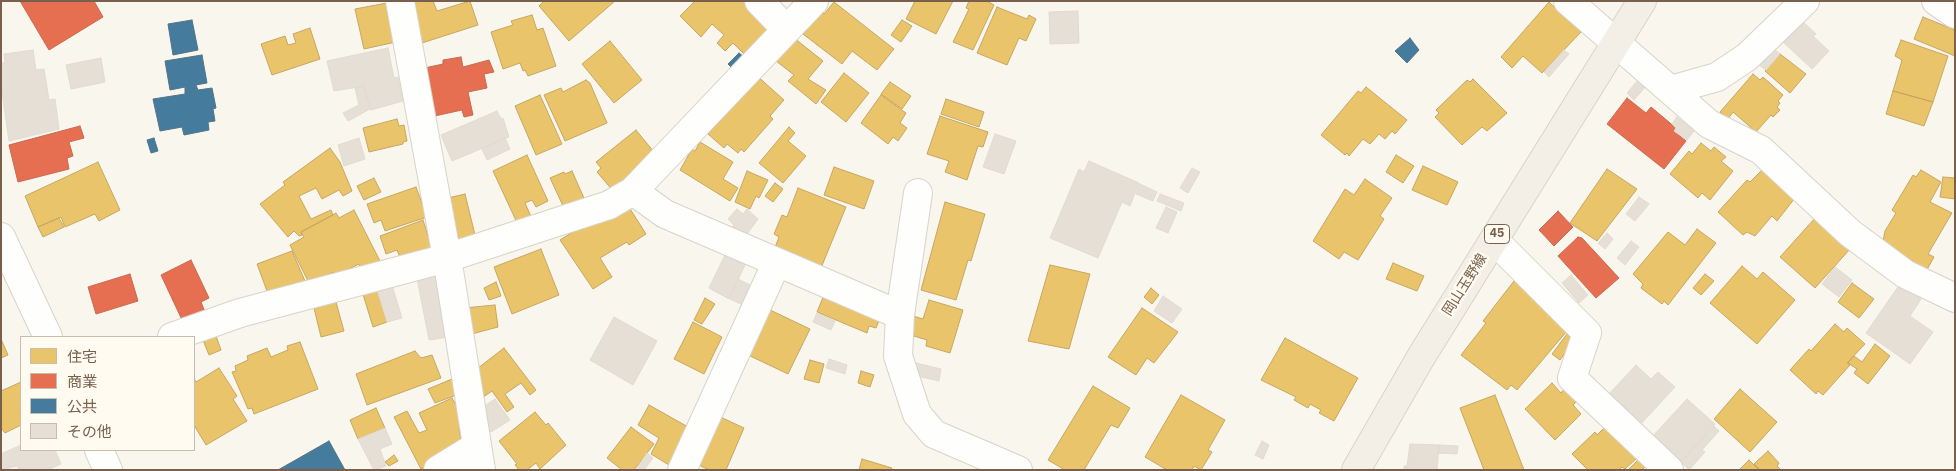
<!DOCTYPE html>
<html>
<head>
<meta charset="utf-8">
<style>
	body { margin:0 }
	#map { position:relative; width:1956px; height:471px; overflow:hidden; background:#f9f6ee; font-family:"IBM Plex Sans","Noto Sans JP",sans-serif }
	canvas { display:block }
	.frame { position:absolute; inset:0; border:2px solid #78604c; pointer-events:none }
	.legend { position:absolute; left:20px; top:336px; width:175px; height:115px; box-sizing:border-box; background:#fffbf1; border:1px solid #c9bdaf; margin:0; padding:6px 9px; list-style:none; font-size:15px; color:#78604c }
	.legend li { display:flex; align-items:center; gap:10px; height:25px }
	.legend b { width:25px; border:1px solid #c9bdaf }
</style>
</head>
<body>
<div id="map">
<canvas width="1956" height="471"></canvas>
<div class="frame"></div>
<ul class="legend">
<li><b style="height:14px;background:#e9c46a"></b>住宅</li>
<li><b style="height:14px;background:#e76f51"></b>商業</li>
<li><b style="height:14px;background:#457b9d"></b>公共</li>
<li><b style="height:14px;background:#e5dfd5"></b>その他</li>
</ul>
</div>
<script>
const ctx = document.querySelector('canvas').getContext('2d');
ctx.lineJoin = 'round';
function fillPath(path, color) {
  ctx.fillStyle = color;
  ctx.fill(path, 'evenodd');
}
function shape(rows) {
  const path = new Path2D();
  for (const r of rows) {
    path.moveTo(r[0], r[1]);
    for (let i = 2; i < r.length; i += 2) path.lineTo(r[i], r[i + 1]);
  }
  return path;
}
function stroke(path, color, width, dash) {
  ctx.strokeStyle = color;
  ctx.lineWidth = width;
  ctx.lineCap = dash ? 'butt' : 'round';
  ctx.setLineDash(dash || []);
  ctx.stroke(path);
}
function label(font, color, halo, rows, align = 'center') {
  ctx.font = font + ' "IBM Plex Sans","Noto Sans JP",sans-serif';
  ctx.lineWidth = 5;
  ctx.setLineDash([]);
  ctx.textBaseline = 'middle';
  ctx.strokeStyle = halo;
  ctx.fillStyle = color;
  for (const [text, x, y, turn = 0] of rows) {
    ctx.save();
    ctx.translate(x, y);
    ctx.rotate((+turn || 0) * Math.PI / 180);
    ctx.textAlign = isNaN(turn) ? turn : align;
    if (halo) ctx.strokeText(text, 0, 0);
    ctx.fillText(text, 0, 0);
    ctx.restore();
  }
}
const homes = shape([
	[408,1,433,1,437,11,470,1,478,25,422,43,408,1],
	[544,1,615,1,569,41,539,6,544,1],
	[695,1,745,1,773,29,746,56,733,43,725,51,717,43,724,35,712,24,701,37,680,16,695,1],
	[915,1,953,1,936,34,906,19,915,1],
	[969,1,987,1,994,5,973,50,953,42,969,9,966,8,969,1],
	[834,2,894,49,877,70,852,51,842,64,803,34,821,11,824,14,834,2],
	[1549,2,1581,32,1542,73,1523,56,1512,68,1501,57,1549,2],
	[387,3,396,42,364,49,355,9,387,3],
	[997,7,1027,19,1029,15,1036,19,1026,41,1019,38,1007,65,977,53,997,7],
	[532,15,537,30,543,28,556,66,528,76,525,70,523,71,520,63,503,69,491,32,513,25,511,21,532,15],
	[1923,17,1955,30,1955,56,1914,39,1923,17],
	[902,20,912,26,901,42,891,35,902,20],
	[310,28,320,59,272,75,261,44,285,36,288,45,296,43,293,34,310,28],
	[789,34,823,61,808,79,826,90,816,104,788,81,794,75,771,57,789,34],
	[1901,40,1948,56,1933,102,1893,91,1902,60,1895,56,1901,40],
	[610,41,642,80,614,103,582,64,610,41],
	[1780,54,1806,74,1790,93,1765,71,1780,54],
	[844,73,869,93,846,122,821,102,844,73],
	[755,74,784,100,770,116,773,119,744,152,741,149,738,153,727,144,724,148,708,134,728,111,725,109,755,74],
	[1753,74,1760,80,1763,77,1783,95,1778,101,1780,103,1777,107,1780,110,1773,117,1771,115,1756,132,1733,112,1728,119,1720,112,1753,74],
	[1473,79,1507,113,1487,131,1482,127,1462,145,1435,117,1439,113,1436,110,1467,80,1470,82,1473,79],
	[586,80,590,83,607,123,565,141,544,95,561,88,563,92,586,80],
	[890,82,911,96,902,109,881,94,890,82],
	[1366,87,1407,120,1395,134,1392,131,1385,139,1379,134,1370,144,1363,139,1349,156,1347,153,1345,155,1321,135,1358,91,1361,93,1366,87],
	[1893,91,1933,102,1924,126,1886,114,1893,91],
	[540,95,562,144,536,155,515,106,540,95],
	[881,95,906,113,900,123,907,128,898,141,893,137,888,144,861,123,881,95],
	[946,99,984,112,979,127,941,114,946,99],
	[940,116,988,132,983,147,978,146,967,180,945,172,949,161,927,154,940,116],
	[397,119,399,126,404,125,407,141,403,142,403,144,369,152,363,128,397,119],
	[789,127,795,133,788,141,806,156,783,183,759,163,789,127],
	[636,130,658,157,614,192,597,172,601,168,596,162,636,130],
	[700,142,733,162,723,179,738,188,730,201,680,170,692,149,695,151,700,142],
	[1701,143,1711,151,1714,147,1726,157,1721,161,1733,171,1710,200,1702,193,1698,198,1670,174,1689,151,1692,154,1701,143],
	[330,148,340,162,352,191,343,196,339,190,322,199,316,188,299,196,311,219,331,210,333,215,301,232,302,235,299,236,294,231,288,237,260,204,285,185,283,182,330,148],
	[527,155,548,201,536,207,532,200,525,203,533,221,519,227,493,171,527,155],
	[1396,155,1414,166,1403,183,1386,172,1396,155],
	[98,162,120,210,99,221,95,214,65,227,61,217,38,227,25,196,98,162],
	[1423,166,1458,182,1447,205,1412,190,1423,166],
	[834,167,874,181,864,209,824,195,834,167],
	[1607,169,1637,189,1597,241,1570,223,1607,169],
	[1762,170,1795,198,1777,221,1772,216,1755,236,1747,232,1743,235,1718,212,1747,180,1750,182,1762,170],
	[1921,170,1941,182,1930,202,1952,213,1928,254,1934,257,1923,277,1881,252,1885,231,1896,213,1892,210,1913,175,1916,177,1921,170],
	[572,171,584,198,564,208,550,178,564,172,565,174,572,171],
	[747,171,768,180,759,198,756,196,750,209,735,202,747,171],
	[1943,177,1955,178,1955,199,1940,197,1943,177],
	[374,178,381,192,364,200,357,186,374,178],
	[1365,179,1392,198,1380,216,1384,219,1358,260,1344,252,1339,259,1313,241,1345,189,1354,195,1365,179],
	[775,183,783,189,773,202,765,196,775,183],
	[416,187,427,217,385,231,381,220,374,223,367,204,416,187],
	[798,188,846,207,821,268,774,250,779,237,774,234,782,215,787,217,798,188],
	[465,194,476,239,455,245,444,199,465,194],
	[945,202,985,214,971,261,968,260,956,300,921,290,945,202],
	[627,204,646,234,629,245,627,242,600,258,612,277,593,289,560,240,601,214,627,204],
	[354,210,380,261,362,271,359,264,335,276,334,272,314,281,313,278,308,281,290,245,304,237,301,232,336,213,339,218,354,210],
	[1816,217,1851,248,1815,288,1780,257,1816,217],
	[59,218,64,227,43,237,38,227,59,218],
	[423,220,432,248,401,260,397,250,386,254,380,236,423,220],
	[1697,229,1716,243,1668,305,1664,301,1662,304,1641,288,1643,284,1633,274,1668,232,1685,245,1697,229],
	[541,249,559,295,512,314,494,267,541,249],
	[292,251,305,281,272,293,270,290,267,291,257,264,292,251],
	[1393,263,1424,276,1417,291,1386,279,1393,263],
	[1050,265,1090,274,1069,349,1028,341,1050,265],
	[1742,266,1757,279,1763,272,1795,300,1757,344,1710,303,1742,266],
	[1705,274,1714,281,1701,295,1693,288,1705,274],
	[1514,281,1542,303,1567,331,1517,390,1511,385,1507,390,1461,355,1486,323,1483,321,1514,281],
	[496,282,501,296,489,300,484,288,496,282],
	[1852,283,1874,299,1859,318,1838,302,1852,283],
	[376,287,387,322,373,327,362,291,376,287],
	[1151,288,1159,295,1152,304,1144,297,1151,288],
	[826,290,882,313,876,328,869,326,867,333,817,312,826,290],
	[705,298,715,304,702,324,694,320,705,298],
	[929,300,963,310,950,353,926,346,927,340,907,334,913,316,923,319,929,300],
	[336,302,344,331,321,337,314,308,336,302],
	[495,305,498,327,468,335,464,308,495,305],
	[1142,308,1178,332,1154,363,1147,358,1136,375,1108,357,1142,308],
	[768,309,810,329,788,374,746,354,768,309],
	[693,322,722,337,704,374,674,359,693,322],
	[1835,324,1844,332,1847,328,1865,344,1847,363,1850,365,1823,395,1818,391,1816,394,1790,370,1809,349,1811,351,1835,324],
	[1567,334,1575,340,1560,360,1552,354,1567,334],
	[216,336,221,350,209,355,203,340,216,336],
	[1285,338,1358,378,1334,421,1319,413,1321,410,1310,404,1308,408,1294,400,1296,397,1261,380,1285,338],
	[1,339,8,355,1,358,1,339],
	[300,342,318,389,254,414,252,408,248,409,232,372,236,371,235,366,248,360,247,356,267,348,271,357,288,350,287,346,300,342],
	[1875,344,1890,356,1868,384,1854,373,1857,369,1848,363,1854,356,1862,362,1875,344],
	[504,348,536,390,530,395,521,383,505,394,514,407,507,412,492,391,476,402,469,375,504,348],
	[415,351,421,358,432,355,441,378,367,405,356,374,415,351],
	[810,360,824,364,819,383,804,379,810,360],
	[219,368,237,396,233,399,247,421,206,445,194,425,194,378,196,382,219,368],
	[861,371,874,375,870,387,858,383,861,371],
	[452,379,459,394,435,403,428,389,452,379],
	[21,382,21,425,5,433,1,428,1,391,21,382],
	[1552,383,1561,393,1566,387,1578,400,1573,405,1581,414,1555,440,1525,409,1552,383],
	[1093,386,1130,408,1118,428,1111,425,1084,470,1065,470,1048,460,1093,386],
	[1740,389,1777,422,1750,452,1714,419,1740,389],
	[1181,395,1225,420,1208,450,1212,452,1201,470,1194,466,1192,470,1167,470,1145,457,1181,395],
	[1495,395,1524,470,1484,470,1460,408,1495,395],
	[452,398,462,415,462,428,459,429,462,444,452,454,421,469,394,417,407,411,419,433,427,430,419,413,452,398],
	[649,405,690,428,669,465,651,454,659,438,638,425,649,405],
	[376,408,385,428,358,439,350,420,376,408],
	[535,412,546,425,548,423,566,445,540,469,536,463,527,470,519,470,515,465,517,464,499,441,535,412],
	[714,414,744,428,726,470,709,470,693,462,714,414],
	[1606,426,1637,458,1625,469,1622,467,1619,470,1588,470,1572,454,1595,432,1597,435,1606,426],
	[631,427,654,444,634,470,622,470,607,458,631,427],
	[1768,451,1779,463,1777,466,1781,470,1760,470,1754,464,1768,451],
	[394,455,398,461,389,466,385,462,394,455],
	[1640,458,1647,465,1642,470,1628,470,1640,458],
	[862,459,892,468,891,470,859,470,862,459],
	[1749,460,1759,470,1739,470,1749,460]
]);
fillPath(homes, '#e9c46a');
stroke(homes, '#c7a661', 1);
const shops = shape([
	[20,1,94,1,103,17,49,50,20,1],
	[461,57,463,67,489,60,494,72,484,74,487,88,468,92,473,115,464,117,462,110,430,117,420,69,443,64,443,60,461,57],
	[1627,98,1646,113,1651,107,1676,128,1674,131,1686,141,1664,169,1607,124,1627,98],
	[80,126,84,138,69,142,73,156,67,158,69,169,18,182,9,145,80,126],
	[1558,211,1573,227,1554,246,1539,230,1558,211],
	[1578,237,1582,238,1619,278,1596,298,1558,256,1578,237],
	[191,260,209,298,201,302,205,312,183,322,161,275,191,260],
	[130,274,138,301,96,314,88,287,130,274]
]);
fillPath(shops, '#e76f51');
stroke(shops, '#c66a50', 1);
const public = shape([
	[192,20,198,50,173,55,168,24,192,20],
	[1410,38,1419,50,1407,63,1395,51,1410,38],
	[739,53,744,57,733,69,728,64,739,53],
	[202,55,207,83,196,85,198,90,212,88,216,108,213,109,215,121,208,122,209,130,184,135,182,127,160,131,153,99,185,94,185,87,170,90,165,61,202,55],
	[154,138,158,151,151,153,147,140,154,138],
	[329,441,345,470,278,470,329,441]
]);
fillPath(public, '#457b9d');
stroke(public, '#547385', 1);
const building = shape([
	[1078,11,1079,43,1050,44,1049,12,1078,11],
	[1801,20,1816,34,1813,36,1829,51,1812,69,1782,41,1801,20],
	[388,48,394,78,398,77,403,101,371,110,364,86,334,91,327,61,388,48],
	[1773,48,1780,54,1766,70,1759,65,1773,48],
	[33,50,36,70,44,69,49,100,55,99,59,129,9,141,1,85,1,63,5,63,4,54,33,50],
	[1564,50,1569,54,1549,77,1544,72,1564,50],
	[101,58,105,82,71,89,66,65,101,58],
	[1639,79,1647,85,1634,100,1627,93,1639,79],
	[364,86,370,109,348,121,343,113,359,105,355,88,364,86],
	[497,111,501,119,503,118,509,137,452,161,441,135,497,111],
	[1677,117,1694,131,1687,140,1674,131,1676,128,1672,124,1677,117],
	[995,134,1016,141,1004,174,983,167,995,134],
	[359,138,365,159,344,166,338,145,359,138],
	[505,138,510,149,487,160,482,149,505,138],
	[1089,161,1139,183,1130,206,1122,202,1098,258,1050,238,1079,169,1084,172,1089,161],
	[1192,168,1200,172,1188,193,1180,188,1192,168],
	[1140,184,1157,192,1153,201,1136,194,1140,184],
	[1160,194,1184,203,1181,211,1157,201,1160,194],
	[1639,197,1649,204,1635,221,1626,214,1639,197],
	[1166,207,1177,212,1168,233,1156,228,1166,207],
	[737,209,743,214,747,209,758,219,742,241,727,234,734,225,728,219,737,209],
	[1607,233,1613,239,1605,249,1598,243,1607,233],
	[1631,241,1639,247,1625,265,1617,258,1631,241],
	[725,255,745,265,729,299,709,288,725,255],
	[1835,267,1852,280,1839,297,1822,284,1835,267],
	[438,269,449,337,429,340,416,273,438,269],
	[1571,275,1588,295,1579,303,1562,283,1571,275],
	[738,279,758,289,749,308,730,299,738,279],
	[391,282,402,318,387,322,376,287,391,282],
	[1900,284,1921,299,1910,316,1933,332,1910,364,1866,333,1900,284],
	[1163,296,1182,309,1172,323,1154,311,1163,296],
	[817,313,835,321,831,330,813,322,817,313],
	[614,317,657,341,633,385,590,360,614,317],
	[829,359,847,365,845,374,826,368,829,359],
	[916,363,941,369,939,381,913,375,916,363],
	[1636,365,1651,379,1658,372,1675,387,1639,426,1607,396,1636,365],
	[495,399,510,420,491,432,477,411,495,399],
	[1687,399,1715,424,1680,463,1652,437,1687,399],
	[1714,426,1719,431,1702,450,1705,452,1689,470,1681,462,1714,426],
	[385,428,392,444,380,449,386,466,374,470,358,439,385,428],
	[1262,441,1269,445,1263,459,1255,455,1262,441],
	[1410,444,1439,445,1437,470,1404,470,1404,466,1407,466,1410,444],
	[21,445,21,450,55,450,61,464,48,470,19,470,17,466,1,470,1,454,21,445],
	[1439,445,1458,446,1457,454,1438,453,1439,445],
	[647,453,653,458,644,470,639,470,637,468,647,453]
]);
fillPath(building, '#e5dfd5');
stroke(building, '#e2dad0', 1);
const minor = shape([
	[400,1,447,258,481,470],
	[759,1,786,29],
	[1568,1,1709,124,1761,150,1850,233,1905,274,1955,298],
	[1936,1,1955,14],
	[1671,90,1717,77,1747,57,1805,1],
	[633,191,665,214,900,315,898,356,917,414,934,434,1018,470],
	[1494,240,1587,333,1572,378,1669,470],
	[900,315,918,193],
	[172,337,240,313,447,258,609,205,633,191,814,1],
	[438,470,477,446],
	[682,470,776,264]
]);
const tertiary = shape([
	[1,237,48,337],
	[99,450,108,470]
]);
const primary = shape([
	[1356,470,1421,357,1642,1]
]);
stroke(minor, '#d8d3cc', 30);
stroke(tertiary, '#d8d3cc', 30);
stroke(primary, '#dad3cb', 30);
stroke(minor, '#fefefc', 28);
stroke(tertiary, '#fefefc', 28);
stroke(primary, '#f3efe7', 28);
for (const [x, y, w] of [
	[1497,234,25]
]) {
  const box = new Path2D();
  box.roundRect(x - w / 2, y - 9.5, w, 19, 4);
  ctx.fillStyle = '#fffbf1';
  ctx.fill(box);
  stroke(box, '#78604c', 1);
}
label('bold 12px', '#78604c', null, [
	["45",1497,234]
]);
label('14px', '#78604c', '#fffbf1', [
	["岡山玉野線",1465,285,-58]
]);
</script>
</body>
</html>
